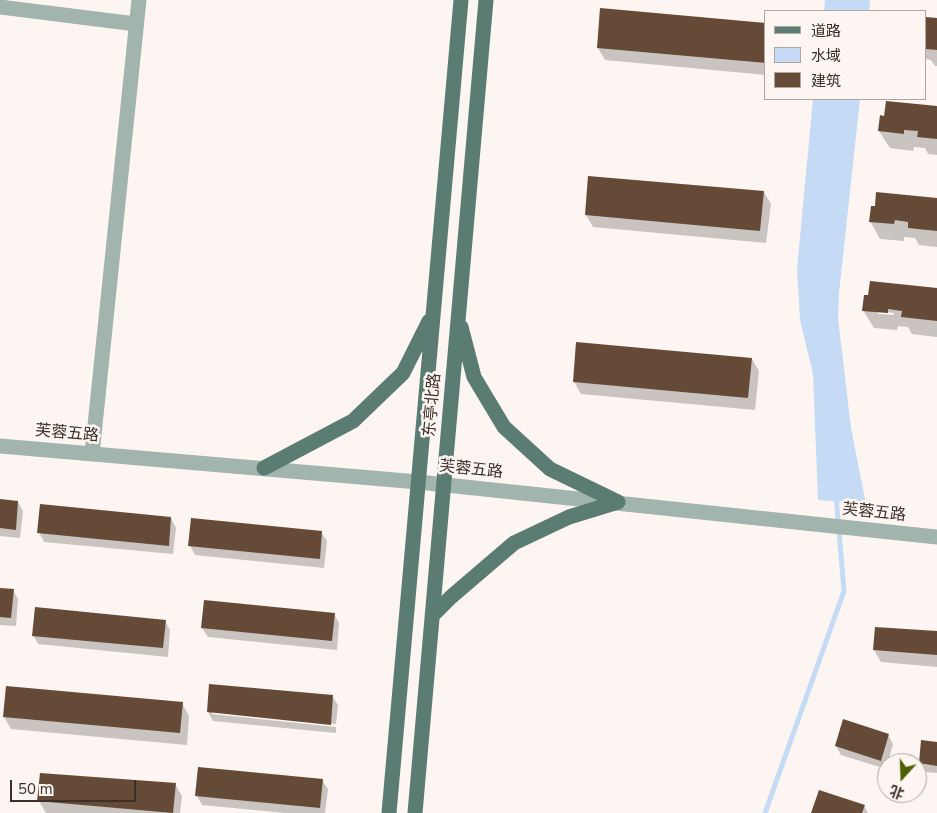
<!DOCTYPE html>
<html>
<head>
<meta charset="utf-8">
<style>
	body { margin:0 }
	#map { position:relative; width:937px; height:813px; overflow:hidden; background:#fcf5f1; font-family:"Nunito Sans","Noto Sans SC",sans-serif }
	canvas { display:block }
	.legend { position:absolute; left:764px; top:10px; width:162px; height:90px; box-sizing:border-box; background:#fcf5f1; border:1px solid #b0a6a1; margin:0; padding:6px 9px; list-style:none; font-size:15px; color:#3d2f28 }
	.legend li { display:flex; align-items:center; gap:10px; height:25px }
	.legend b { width:25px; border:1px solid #b0a6a1 }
	.north { position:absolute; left:877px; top:753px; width:50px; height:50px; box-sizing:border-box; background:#fcf5f1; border:1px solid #b0a6a1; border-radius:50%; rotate:200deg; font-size:14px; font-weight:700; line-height:20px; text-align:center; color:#3d2f28 }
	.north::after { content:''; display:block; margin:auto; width:18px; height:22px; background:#4d5f05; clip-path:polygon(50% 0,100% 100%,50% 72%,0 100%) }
	.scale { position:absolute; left:10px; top:780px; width:126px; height:22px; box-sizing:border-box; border:2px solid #3d2f28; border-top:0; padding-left:6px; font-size:15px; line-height:18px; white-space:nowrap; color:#3d2f28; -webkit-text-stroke:4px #fcf5f1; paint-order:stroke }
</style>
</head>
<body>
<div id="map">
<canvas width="937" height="813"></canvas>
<ul class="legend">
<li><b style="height:6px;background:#5b7c72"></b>道路</li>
<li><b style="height:14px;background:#c5dbf5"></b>水域</li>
<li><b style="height:14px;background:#654b37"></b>建筑</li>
</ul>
<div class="north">北</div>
<div class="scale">50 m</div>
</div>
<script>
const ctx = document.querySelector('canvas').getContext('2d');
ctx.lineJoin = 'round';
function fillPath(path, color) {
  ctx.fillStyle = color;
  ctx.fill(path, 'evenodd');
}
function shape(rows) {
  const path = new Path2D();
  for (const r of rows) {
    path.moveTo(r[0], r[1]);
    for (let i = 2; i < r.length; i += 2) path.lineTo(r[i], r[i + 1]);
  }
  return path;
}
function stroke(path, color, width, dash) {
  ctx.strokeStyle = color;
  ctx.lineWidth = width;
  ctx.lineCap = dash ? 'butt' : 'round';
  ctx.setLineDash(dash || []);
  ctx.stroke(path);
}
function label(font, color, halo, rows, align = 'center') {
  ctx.font = font + ' "Nunito Sans","Noto Sans SC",sans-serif';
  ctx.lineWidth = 5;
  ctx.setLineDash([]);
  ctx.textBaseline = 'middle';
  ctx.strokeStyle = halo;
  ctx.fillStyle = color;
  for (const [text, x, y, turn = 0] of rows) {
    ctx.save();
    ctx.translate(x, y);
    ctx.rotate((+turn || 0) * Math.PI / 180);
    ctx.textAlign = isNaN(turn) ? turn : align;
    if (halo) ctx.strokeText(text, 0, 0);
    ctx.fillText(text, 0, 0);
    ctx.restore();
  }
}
fillPath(shape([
	[825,0,870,0,869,11,824,11],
	[813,99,860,99,839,293,838,318,851,428,866,504,818,500,813,374,800,320,797,269]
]), '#c5dbf5');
fillPath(shape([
	[926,18,937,19,937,66,935,66,931,60,926,59],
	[766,24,766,75,605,60,598,48],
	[937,108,937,155,928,154,925,148,914,147,913,151,890,148,879,131],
	[764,192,771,204,766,243,593,227,586,215],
	[937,199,937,247,919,245,915,238,904,237,904,241,880,239,870,221],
	[937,289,937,337,912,334,908,327,898,326,897,330,874,328,863,310],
	[878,311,894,313,894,315,878,314],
	[752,359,759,371,755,410,581,394,574,382],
	[0,501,18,502,23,511,20,538,0,536],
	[171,518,176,528,173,554,44,542,39,532],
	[321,532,327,541,324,568,195,555,190,546],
	[0,589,13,590,18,599,16,626,0,625],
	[205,602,334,614,339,623,337,650,208,637,202,628],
	[165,621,170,630,168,657,38,644,33,635],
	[937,632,937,667,881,662,874,650],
	[332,696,338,705,336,724,212,711,212,714,336,727,336,733,213,721,208,712],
	[182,703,189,716,187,745,11,729,4,717],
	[888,735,893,744,886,769,841,755,836,746],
	[937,743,937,773,925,772,920,763],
	[322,780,328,789,325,813,285,813,202,805,197,796],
	[175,784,182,796,180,813,46,813,39,801],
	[864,806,868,813,813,813]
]), '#0003');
stroke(shape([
	[765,813,844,591,836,495]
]), '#c5dbf5', 5);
fillPath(shape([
	[600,8,766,23,766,63,597,48],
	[926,17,937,18,937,50,926,49],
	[886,101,937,106,937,139,917,137,918,131,904,130,904,134,878,131,880,115,884,116],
	[588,176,764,191,760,231,585,215],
	[876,192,937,198,937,231,908,228,908,222,895,220,894,224,869,222,871,206,875,206],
	[870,281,937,288,937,321,901,317,902,311,888,309,888,313,862,311,864,295,868,295],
	[576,342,752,358,748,398,573,382],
	[0,499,18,501,16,530,0,528],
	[40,504,171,517,169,546,37,533],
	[191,518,322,531,320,559,188,546],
	[0,588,14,589,11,618,0,617],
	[204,600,335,613,332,641,201,628],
	[35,607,166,620,163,648,32,636],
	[875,627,937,631,937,655,873,650],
	[209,684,333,695,331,725,207,712],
	[6,686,183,702,180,733,3,717],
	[843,719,889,734,881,761,835,746],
	[921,740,937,742,937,766,919,763],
	[198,767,323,779,320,808,195,796],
	[40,773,176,783,173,813,37,801],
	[819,790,865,805,862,813,811,813]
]), '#654b37');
stroke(shape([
	[0,7,136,24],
	[0,446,418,482,937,537],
	[92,454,139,0]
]), '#a2b4ae', 15);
stroke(shape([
	[461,327,474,377,504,427,550,469,618,502],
	[264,468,353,421,403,373,429,321],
	[432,616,451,597,514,543,569,517,618,502],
	[389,813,461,0],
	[415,813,486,0]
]), '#5b7c72', 15);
label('16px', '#3d2f28', '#fcf5f1', [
	["东亭北路",433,405,-85],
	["芙蓉五路",67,434,5],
	["芙蓉五路",471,470,6],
	["芙蓉五路",874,513,6]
]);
</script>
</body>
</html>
